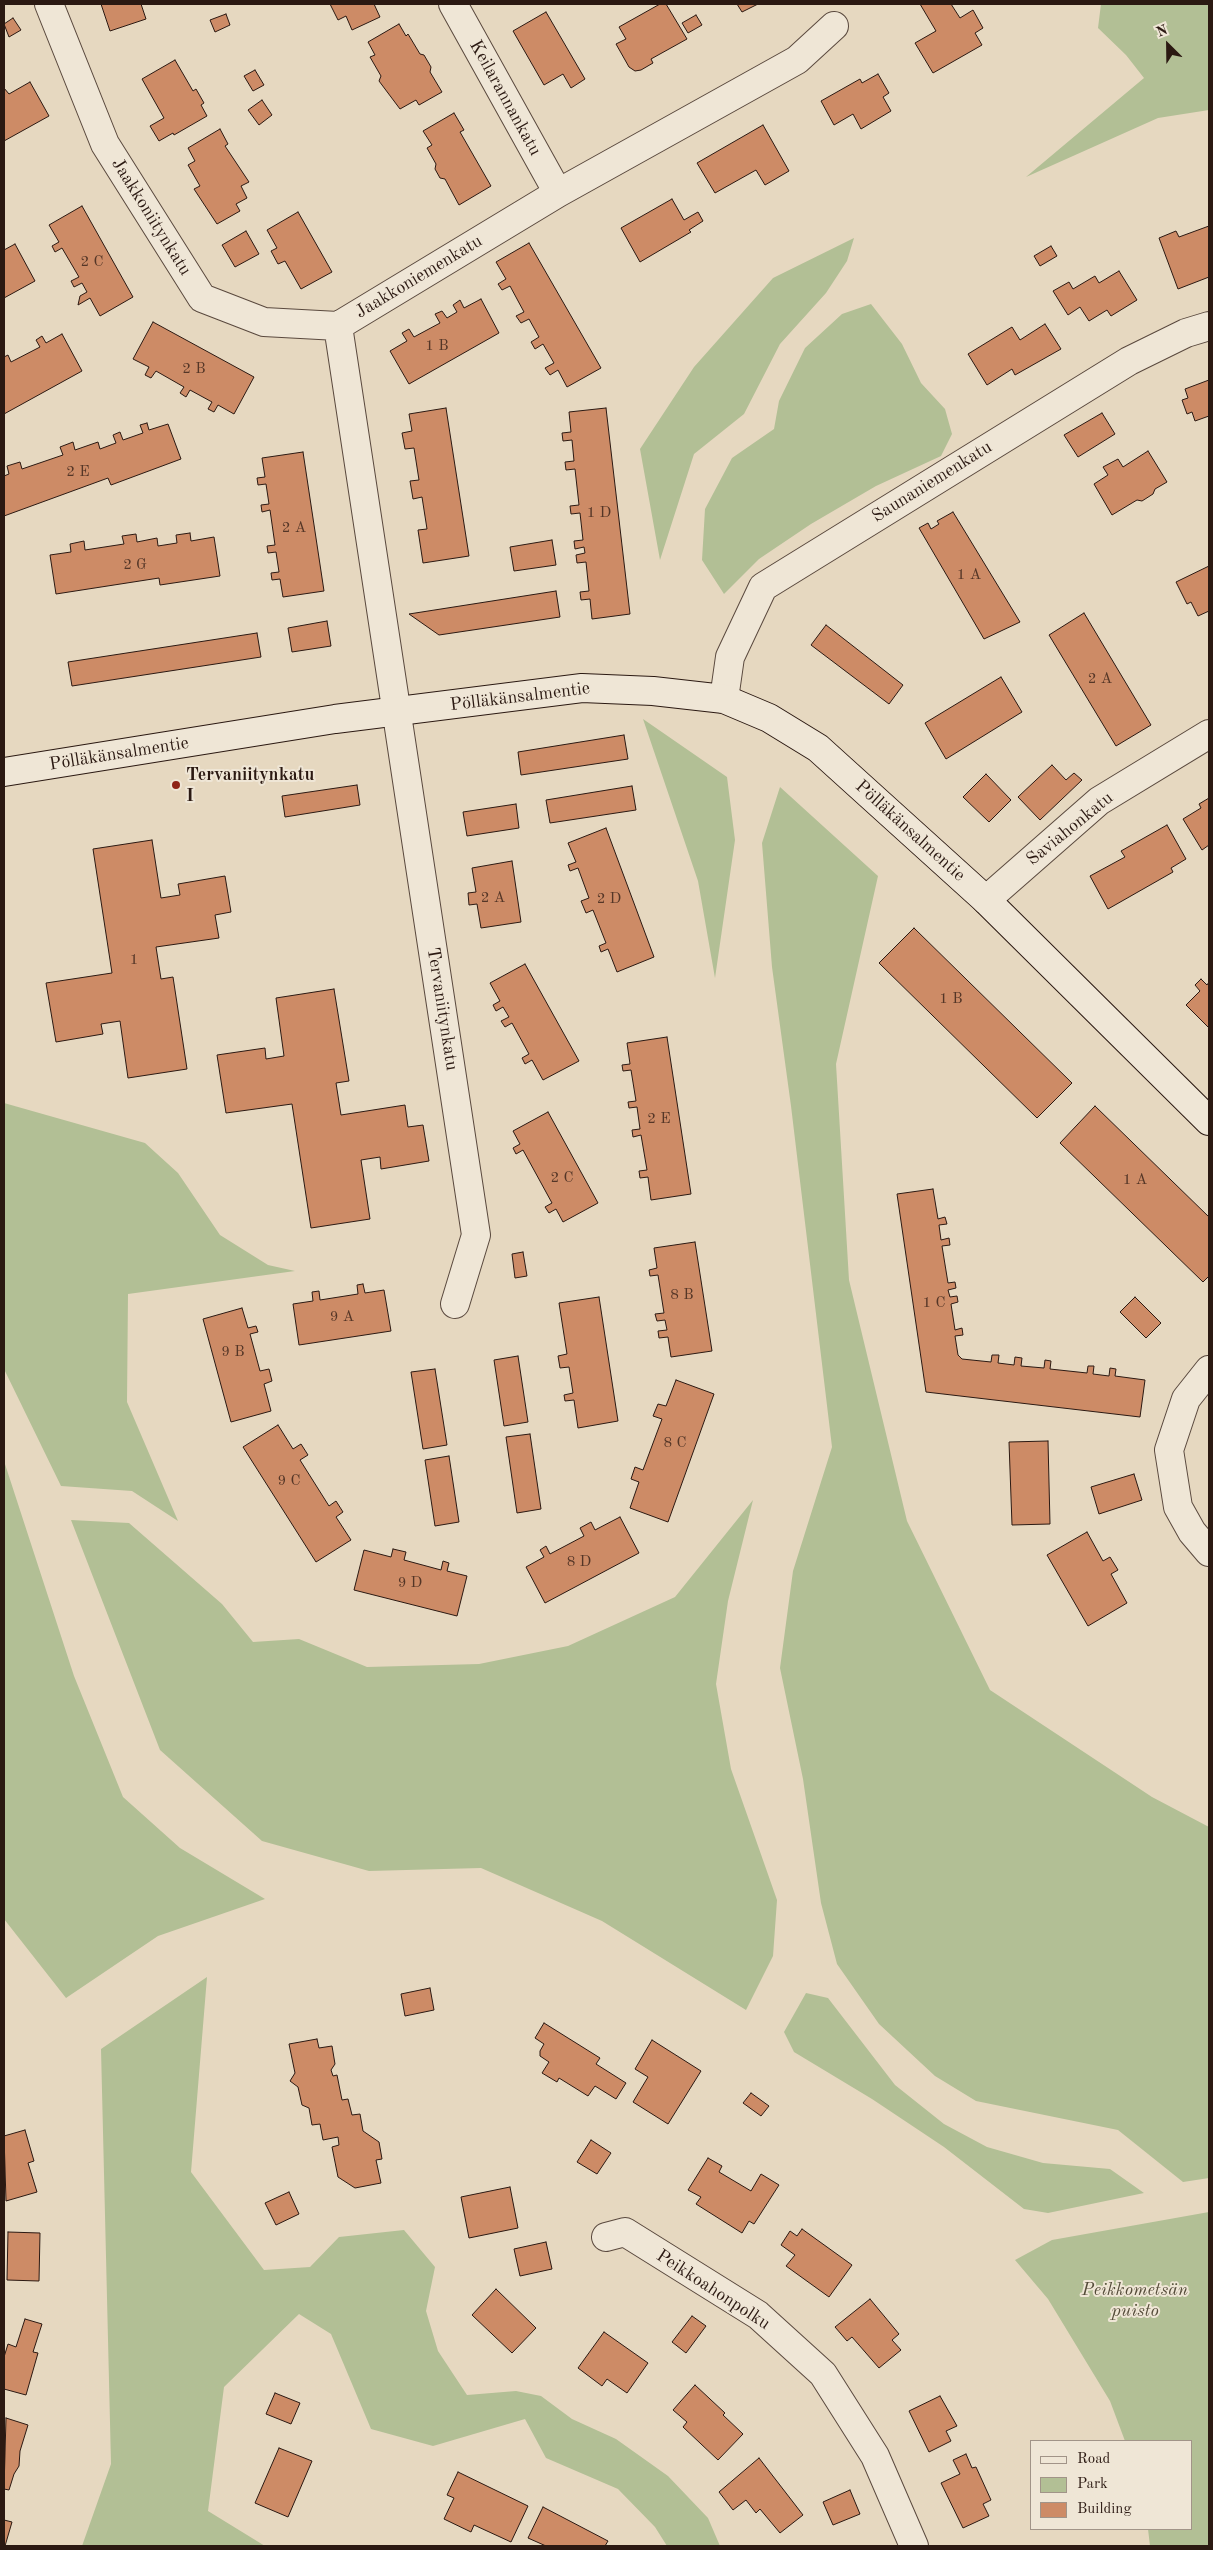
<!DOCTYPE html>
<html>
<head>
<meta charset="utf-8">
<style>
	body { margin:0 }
	#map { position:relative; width:1213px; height:2550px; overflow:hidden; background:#e6d8c0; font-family:"Old Standard TT",serif }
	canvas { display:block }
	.frame { position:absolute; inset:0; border:5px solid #2b1912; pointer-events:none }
	.legend { position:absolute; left:1030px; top:2440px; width:162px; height:90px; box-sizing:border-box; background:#efe6d6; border:1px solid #a19488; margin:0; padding:6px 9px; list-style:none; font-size:15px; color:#2b1912 }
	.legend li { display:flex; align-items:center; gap:10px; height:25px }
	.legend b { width:25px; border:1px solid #a19488 }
	.north { position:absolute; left:1143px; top:20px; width:50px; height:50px; -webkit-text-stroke:4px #efe6d6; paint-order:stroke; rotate:337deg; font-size:14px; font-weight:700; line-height:20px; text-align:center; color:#2b1912 }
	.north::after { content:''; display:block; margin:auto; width:18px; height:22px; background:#2b1912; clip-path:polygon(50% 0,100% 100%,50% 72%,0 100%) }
</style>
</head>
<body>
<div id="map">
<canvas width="1213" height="2550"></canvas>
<div class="frame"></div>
<ul class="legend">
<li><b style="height:6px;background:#efe6d6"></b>Road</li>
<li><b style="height:14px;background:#b2bf95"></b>Park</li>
<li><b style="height:14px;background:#cd8b66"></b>Building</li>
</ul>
<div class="north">N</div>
</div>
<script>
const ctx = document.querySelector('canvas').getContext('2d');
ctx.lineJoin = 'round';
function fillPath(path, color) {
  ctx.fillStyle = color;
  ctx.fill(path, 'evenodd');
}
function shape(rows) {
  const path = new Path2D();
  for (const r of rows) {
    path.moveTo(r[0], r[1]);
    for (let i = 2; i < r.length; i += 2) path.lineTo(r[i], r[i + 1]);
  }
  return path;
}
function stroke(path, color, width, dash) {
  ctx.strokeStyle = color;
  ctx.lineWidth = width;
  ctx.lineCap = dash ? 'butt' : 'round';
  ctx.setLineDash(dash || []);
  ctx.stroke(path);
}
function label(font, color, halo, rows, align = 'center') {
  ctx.font = font + ' "Old Standard TT",serif';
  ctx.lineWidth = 4;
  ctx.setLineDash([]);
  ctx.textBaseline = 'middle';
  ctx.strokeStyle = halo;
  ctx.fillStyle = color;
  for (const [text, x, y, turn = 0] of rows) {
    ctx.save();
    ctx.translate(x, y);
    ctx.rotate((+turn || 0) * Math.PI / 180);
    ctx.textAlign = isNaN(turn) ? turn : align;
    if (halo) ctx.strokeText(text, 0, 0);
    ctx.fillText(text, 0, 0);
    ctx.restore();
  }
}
fillPath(shape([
	[1101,4,1209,4,1209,110,1158,118,1026,177,1144,78,1126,55,1098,28],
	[854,238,847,261,826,293,780,344,744,414,694,454,660,560,640,449,694,367,773,278],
	[871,304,902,344,921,383,945,409,952,434,941,456,876,486,811,524,759,559,724,594,702,560,705,509,732,458,774,429,779,401,805,348,842,314],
	[643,719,727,777,735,840,715,978,698,881],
	[780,787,878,876,836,1064,849,1280,907,1521,990,1690,1152,1797,1209,1827,1209,2178,1183,2182,1118,2130,976,2101,935,2076,879,2024,837,1964,821,1903,803,1779,780,1668,793,1571,832,1447,791,1106,772,967,762,843],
	[4,1103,145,1143,178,1173,220,1235,268,1265,295,1271,128,1294,127,1402,178,1521,132,1491,61,1486,4,1369],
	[4,1461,74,1676,123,1797,180,1848,265,1899,158,1936,66,1998,4,1919],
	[753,1500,728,1601,716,1684,731,1769,777,1900,773,1956,746,2010,602,1921,481,1868,369,1871,262,1841,160,1750,71,1520,129,1523,222,1604,253,1642,299,1639,367,1667,479,1664,568,1646,675,1597],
	[207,1977,191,2172,264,2270,310,2267,339,2237,404,2230,435,2267,426,2311,438,2351,467,2395,516,2391,541,2396,572,2419,616,2439,668,2476,708,2518,720,2546,667,2546,655,2527,618,2489,546,2458,525,2419,433,2446,371,2429,331,2334,299,2314,224,2387,208,2511,265,2546,82,2546,111,2464,101,2049],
	[806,1993,828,1998,895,2085,944,2124,987,2147,1043,2163,1110,2169,1144,2193,1048,2213,1024,2209,944,2147,872,2099,794,2052,784,2032],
	[1209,2212,1209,2546,1150,2546,1148,2529,1192,2529,1192,2441,1125,2441,1110,2401,1048,2299,1015,2260,1052,2240]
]), '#b2bf95');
const building = shape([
	[101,4,141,4,146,19,110,31,101,4],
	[330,4,374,4,380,17,352,30,346,16,338,20,330,4],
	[660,4,666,4,687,39,651,59,653,63,641,70,635,71,629,67,616,44,626,39,619,27,660,4],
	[737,4,758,4,742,12,737,4],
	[920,4,951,4,960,18,973,10,983,28,975,33,982,45,933,73,915,43,936,31,920,4],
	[546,12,585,79,571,88,563,74,544,85,513,31,546,12],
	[226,14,230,25,215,32,210,20,226,14],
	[696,15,702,25,688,33,682,23,696,15],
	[13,18,21,30,9,37,4,24,13,18],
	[399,24,406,36,408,34,420,54,424,55,431,67,430,72,442,92,419,105,416,100,400,109,379,81,381,76,370,57,375,55,368,42,399,24],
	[175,60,193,91,196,89,204,103,201,105,207,116,174,135,173,133,159,141,150,126,164,118,142,79,175,60],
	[255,70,264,85,253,91,244,76,255,70],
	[878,74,889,93,883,97,891,111,861,129,853,114,834,125,821,101,860,79,862,83,878,74],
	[30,82,49,116,4,141,4,88,9,94,30,82],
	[262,100,272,115,259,125,248,110,262,100],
	[454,113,464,130,460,132,491,186,459,205,445,179,440,178,435,169,436,164,427,148,432,145,423,131,454,113],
	[763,125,789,171,765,185,756,170,715,193,697,163,763,125],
	[220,129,228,144,225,146,249,182,241,186,247,198,236,204,240,211,217,224,194,189,200,186,188,165,195,161,188,148,220,129],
	[672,199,684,220,698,212,703,221,689,230,691,232,640,262,621,228,672,199],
	[82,206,133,297,100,316,90,298,78,305,80,296,87,292,82,283,74,287,71,281,79,277,62,248,55,252,52,246,59,242,49,225,82,206],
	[298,212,332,272,301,289,285,261,278,264,271,251,277,248,267,230,298,212],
	[1209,226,1209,277,1178,289,1159,238,1176,231,1179,237,1209,226],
	[246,231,259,254,235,267,222,245,246,231],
	[529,243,601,368,567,387,558,370,550,375,545,368,554,363,543,344,535,349,531,342,539,337,529,319,521,323,516,316,524,312,510,286,502,290,498,284,506,279,496,262,529,243],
	[15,244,35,281,4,298,4,250,15,244],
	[1051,246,1057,256,1040,266,1034,256,1051,246],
	[1119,271,1137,300,1111,316,1107,310,1089,321,1080,307,1068,315,1053,291,1069,282,1073,289,1095,276,1099,283,1119,271],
	[481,299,499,333,409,384,390,351,407,341,402,333,409,329,414,337,440,323,435,314,442,311,447,318,457,312,453,305,460,300,464,308,481,299],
	[153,322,254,377,234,414,218,405,214,412,208,409,212,402,190,390,186,397,180,393,184,387,156,371,151,378,145,375,149,367,133,359,153,322],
	[1045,324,1061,349,1015,375,1012,369,987,385,968,354,1012,327,1020,340,1045,324],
	[62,334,82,371,4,414,4,357,8,355,11,362,40,347,36,340,42,336,46,343,62,334],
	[1209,380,1209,416,1195,421,1192,412,1187,414,1182,400,1188,398,1185,389,1209,380],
	[446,408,469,556,423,563,418,530,427,529,422,497,413,499,410,481,419,480,414,448,405,449,402,433,412,431,409,414,446,408],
	[606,408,630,614,592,619,590,599,581,600,580,592,589,591,586,562,577,563,576,555,585,553,584,547,575,549,574,541,583,540,580,513,571,514,570,506,579,505,575,469,566,470,565,462,574,461,572,440,563,441,562,433,571,432,569,412,606,408],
	[1102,413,1115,434,1078,457,1064,435,1102,413],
	[147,423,149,430,168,424,181,459,111,485,108,478,4,516,4,476,9,474,7,466,20,462,22,469,63,455,60,447,73,442,75,450,98,442,100,449,116,443,113,435,120,432,123,440,143,433,140,425,147,423],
	[1148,451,1167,482,1155,489,1153,494,1142,501,1137,500,1112,515,1094,484,1108,475,1103,467,1118,459,1123,467,1148,451],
	[303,452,324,591,283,597,280,579,272,580,271,573,279,572,276,552,268,553,267,546,275,545,270,510,262,512,261,505,269,504,266,484,258,485,257,478,265,477,262,458,303,452],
	[953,512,1020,622,984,639,919,528,928,523,931,529,939,524,937,521,953,512],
	[190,533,191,541,214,537,220,576,160,585,159,578,56,594,50,555,71,552,70,544,84,541,85,550,124,544,122,536,136,534,137,542,157,538,158,546,177,543,176,535,190,533],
	[552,540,556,565,514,571,510,547,552,540],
	[1209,566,1209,611,1198,616,1191,602,1187,604,1176,582,1209,566],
	[556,591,560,617,439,635,409,614,556,591],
	[1084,613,1151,725,1116,746,1049,635,1084,613],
	[327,621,331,646,292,652,288,628,327,621],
	[826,625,903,685,889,704,811,645,826,625],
	[257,633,261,657,72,686,68,662,257,633],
	[1001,677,1022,712,946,759,925,723,1001,677],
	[624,735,628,759,521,775,518,752,624,735],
	[1052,765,1066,780,1074,773,1082,780,1040,820,1018,797,1052,765],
	[986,774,1011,800,989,822,963,797,986,774],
	[357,785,360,805,285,817,282,796,357,785],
	[632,786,636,810,550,823,546,800,632,786],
	[1209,798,1209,845,1202,850,1183,819,1201,808,1199,804,1209,798],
	[516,804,519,828,467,836,463,812,516,804],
	[1167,825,1186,859,1171,868,1173,872,1108,909,1090,876,1125,857,1121,851,1167,825],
	[606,828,654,957,617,972,608,949,601,952,599,946,606,943,593,910,586,913,581,901,589,898,578,868,570,871,568,865,576,862,568,843,606,828],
	[152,840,161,898,180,895,178,884,225,876,231,912,215,915,219,938,156,947,161,979,173,977,187,1069,128,1078,120,1021,101,1024,103,1034,56,1042,46,983,112,973,93,849,152,840],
	[512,861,521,922,481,928,477,904,469,905,468,893,476,892,472,868,512,861],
	[914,928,1072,1083,1037,1118,879,963,914,928],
	[525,964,579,1061,543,1080,532,1060,525,1064,522,1058,529,1054,512,1023,505,1027,501,1021,509,1017,503,1007,496,1011,493,1005,500,1001,490,983,525,964],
	[1201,979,1207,985,1209,982,1209,1028,1186,1005,1200,991,1195,985,1201,979],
	[334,989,349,1081,336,1083,341,1115,405,1105,408,1127,423,1125,429,1161,381,1169,380,1157,361,1160,370,1219,311,1228,292,1104,226,1113,217,1055,265,1048,266,1059,284,1056,276,998,334,989],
	[667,1037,691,1194,651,1200,648,1177,640,1178,639,1171,647,1170,641,1135,633,1137,632,1130,640,1129,637,1107,629,1108,628,1102,636,1101,631,1070,623,1071,622,1065,630,1064,627,1043,667,1037],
	[1095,1106,1209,1217,1209,1276,1203,1282,1060,1143,1095,1106],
	[548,1112,598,1203,563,1222,556,1209,549,1213,545,1207,552,1203,523,1150,516,1154,513,1148,520,1144,513,1131,548,1112],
	[933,1189,938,1219,945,1217,947,1224,939,1225,941,1240,949,1238,950,1245,942,1246,948,1283,955,1282,956,1288,948,1290,950,1297,957,1296,958,1302,951,1304,955,1330,962,1328,963,1335,955,1336,958,1355,962,1359,991,1362,992,1355,999,1355,998,1363,1014,1365,1015,1357,1022,1358,1021,1366,1044,1368,1045,1360,1051,1361,1050,1369,1087,1373,1088,1366,1094,1366,1093,1374,1109,1376,1110,1368,1116,1369,1115,1376,1145,1380,1140,1417,926,1392,897,1194,933,1189],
	[695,1242,712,1351,671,1357,668,1337,659,1338,658,1331,667,1330,665,1320,657,1321,655,1314,664,1313,658,1275,650,1276,649,1270,657,1268,654,1248,695,1242],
	[523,1252,527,1276,515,1278,512,1254,523,1252],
	[363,1284,365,1293,384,1290,391,1331,299,1345,293,1304,313,1301,312,1292,319,1291,320,1300,358,1294,357,1285,363,1284],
	[599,1297,618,1421,578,1428,574,1400,565,1401,564,1395,573,1393,569,1367,560,1368,558,1356,567,1354,559,1303,599,1297],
	[1135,1297,1161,1323,1146,1338,1120,1312,1135,1297],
	[242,1308,248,1328,256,1326,258,1332,250,1334,260,1371,269,1369,272,1381,264,1384,271,1411,231,1422,203,1319,242,1308],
	[518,1356,528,1422,504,1426,494,1360,518,1356],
	[435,1369,447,1445,423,1449,411,1372,435,1369],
	[676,1380,714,1394,668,1522,630,1508,639,1482,631,1479,635,1467,643,1470,662,1419,653,1416,658,1404,666,1406,676,1380],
	[278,1425,293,1449,301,1444,308,1455,300,1460,329,1506,336,1501,343,1512,336,1517,351,1540,316,1562,243,1447,278,1425],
	[530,1434,541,1509,517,1513,506,1437,530,1434],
	[1048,1441,1050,1524,1012,1525,1009,1442,1048,1441],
	[449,1456,459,1522,435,1526,425,1460,449,1456],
	[1134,1474,1142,1500,1099,1514,1091,1487,1134,1474],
	[620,1517,639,1553,545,1603,526,1567,544,1557,540,1550,546,1546,550,1554,584,1536,580,1528,591,1522,595,1530,620,1517],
	[1087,1532,1103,1561,1110,1557,1118,1570,1111,1574,1127,1603,1088,1626,1047,1555,1087,1532],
	[393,1549,406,1552,404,1560,441,1570,443,1561,449,1563,447,1571,467,1576,457,1616,354,1590,364,1550,391,1557,393,1549],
	[430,1988,434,2010,405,2016,401,1994,430,1988],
	[544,2023,600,2058,596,2064,626,2083,616,2099,595,2086,588,2096,559,2078,557,2082,542,2073,549,2062,540,2056,540,2051,544,2044,535,2038,544,2023],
	[317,2039,319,2048,332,2046,335,2064,331,2070,333,2076,337,2075,342,2100,348,2099,352,2115,360,2114,363,2131,379,2142,382,2159,376,2160,381,2183,355,2188,338,2177,332,2147,339,2145,338,2137,323,2140,320,2124,312,2125,309,2108,302,2105,298,2087,290,2081,295,2073,289,2044,317,2039],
	[652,2040,701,2071,668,2124,633,2102,648,2077,635,2069,652,2040],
	[751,2093,769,2106,761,2116,743,2103,751,2093],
	[25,2130,34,2161,28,2163,37,2192,6,2201,4,2136,25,2130],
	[591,2140,611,2153,597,2174,577,2162,591,2140],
	[708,2158,722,2166,719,2172,751,2191,761,2174,779,2185,754,2224,749,2221,742,2233,696,2204,701,2197,688,2190,708,2158],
	[510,2187,518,2228,469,2238,461,2197,510,2187],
	[289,2192,299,2214,276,2225,265,2203,289,2192],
	[802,2229,852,2265,829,2297,786,2266,795,2255,781,2245,790,2231,797,2236,802,2229],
	[8,2232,40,2233,39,2281,7,2280,8,2232],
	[546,2242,552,2269,520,2276,514,2249,546,2242],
	[496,2289,536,2328,512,2353,472,2315,496,2289],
	[870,2299,899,2334,892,2340,901,2350,879,2368,852,2337,847,2341,835,2327,870,2299],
	[692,2316,706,2326,686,2353,672,2342,692,2316],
	[25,2319,42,2324,33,2352,38,2353,26,2395,4,2389,4,2357,8,2344,16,2347,25,2319],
	[604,2332,648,2363,627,2393,607,2379,602,2386,578,2368,604,2332],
	[695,2385,725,2413,723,2415,743,2434,718,2460,683,2427,687,2422,673,2410,695,2385],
	[275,2393,300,2403,291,2424,266,2414,275,2393],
	[940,2396,957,2426,946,2431,951,2441,929,2452,909,2411,940,2396],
	[6,2418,28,2425,20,2451,19,2466,14,2474,9,2490,4,2489,6,2418],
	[279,2448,312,2461,288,2517,255,2503,279,2448],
	[966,2454,972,2468,976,2467,991,2500,983,2504,989,2516,963,2528,941,2483,960,2474,953,2460,966,2454],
	[759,2458,803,2515,780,2533,760,2509,756,2513,746,2500,733,2510,719,2492,759,2458],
	[458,2472,528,2506,511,2542,474,2525,471,2532,444,2519,454,2498,447,2495,458,2472],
	[850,2490,860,2514,833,2525,823,2502,850,2490],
	[543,2507,608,2541,605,2546,546,2546,528,2538,543,2507],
	[4,2520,12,2522,5,2546,4,2546,4,2520]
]);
fillPath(building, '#cd8b66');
stroke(building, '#2b1912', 1);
const street = shape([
	[49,4,105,144,202,298,264,322,338,326],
	[453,4,558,193],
	[724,699,730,657,763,587,1129,361,1186,333,1209,326],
	[986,900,1099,801,1209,734],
	[455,1304,476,1235,338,326,558,193,797,60,834,26],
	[1209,1370,1186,1399,1169,1450,1178,1507,1192,1532,1209,1552],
	[606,2237,625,2232,758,2315,823,2374,875,2456,914,2546]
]);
const secondary = shape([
	[4,772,335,719,582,688,653,691,724,699,769,718,818,748,986,900,1209,1121]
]);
stroke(street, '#5a493e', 30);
stroke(secondary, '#2b1912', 30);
stroke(street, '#efe6d6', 28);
stroke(secondary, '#efe6d6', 28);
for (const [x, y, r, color] of [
	[176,785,5,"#8f2418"]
]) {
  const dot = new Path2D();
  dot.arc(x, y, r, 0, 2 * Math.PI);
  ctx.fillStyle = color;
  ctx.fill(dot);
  stroke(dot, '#efe6d6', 2);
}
label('15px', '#543627', null, [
	["2 C",92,262],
	["1 B",437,346],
	["2 B",194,369],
	["2 E",78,472],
	["1 D",599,513],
	["2 A",294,528],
	["2 G",135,565],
	["1 A",969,575],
	["2 A",1100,679],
	["2 A",493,898],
	["2 D",609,899],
	["1",134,960],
	["1 B",951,999],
	["2 E",659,1119],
	["2 C",562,1178],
	["1 A",1135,1180],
	["8 B",682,1295],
	["1 C",934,1303],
	["9 A",342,1317],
	["9 B",233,1352],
	["8 C",675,1443],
	["9 C",289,1481],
	["8 D",579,1562],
	["9 D",410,1583]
]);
label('18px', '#2b1912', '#efe6d6', [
	["Keilarannankatu",505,98,61],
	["Jaakkoniitynkatu",151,217,58],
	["Jaakkoniemenkatu",419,277,-31],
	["Saunaniemenkatu",932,482,-32],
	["Pölläkänsalmentie",520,697,-7],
	["Pölläkänsalmentie",119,754,-9],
	["Saviahonkatu",1070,829,-39],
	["Pölläkänsalmentie",910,831,42],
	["Tervaniitynkatu",442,1009,81],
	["Peikkoahonpolku",713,2290,33]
]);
label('bold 18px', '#2b1912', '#efe6d6', [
	["Tervaniitynkatu",186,775],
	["I",186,796]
], 'left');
label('italic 18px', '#544b39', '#efe6d6', [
	["Peikkometsän",1135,2290],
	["puisto",1135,2311]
]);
</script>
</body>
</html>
